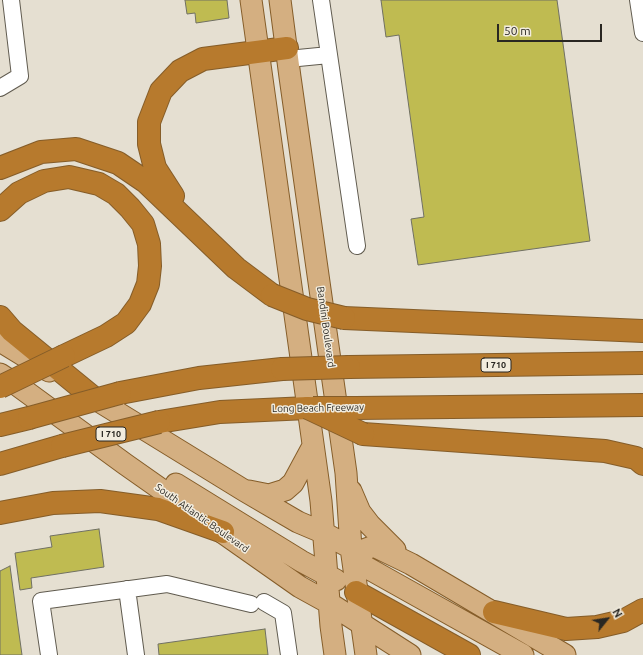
<!DOCTYPE html>
<html>
<head>
<meta charset="utf-8">
<style>
	body { margin:0 }
	#map { position:relative; width:643px; height:655px; overflow:hidden; background:#e5dfd1; font-family:Ubuntu,sans-serif }
	canvas { display:block }
	.north { position:absolute; left:587px; top:599px; width:40px; height:40px; -webkit-text-stroke:3px #f2ecde; paint-order:stroke; rotate:60deg; font-size:11px; font-weight:700; line-height:16px; text-align:center; color:#292722 }
	.north::after { content:''; display:block; margin:auto; width:14px; height:18px; background:#292722; clip-path:polygon(50% 0,100% 100%,50% 72%,0 100%) }
	.scale { position:absolute; left:497px; top:24px; width:105px; height:18px; box-sizing:border-box; border:2px solid #292722; border-top:0; padding-left:5px; font-size:12px; line-height:14px; white-space:nowrap; color:#292722; -webkit-text-stroke:3px #f2ecde; paint-order:stroke }
</style>
</head>
<body>
<div id="map">
<canvas width="643" height="655"></canvas>
<div class="north">N</div>
<div class="scale">50 m</div>
</div>
<script>
const ctx = document.querySelector('canvas').getContext('2d');
ctx.lineJoin = 'round';
function fillPath(path, color) {
  ctx.fillStyle = color;
  ctx.fill(path, 'evenodd');
}
function shape(rows) {
  const path = new Path2D();
  for (const r of rows) {
    path.moveTo(r[0], r[1]);
    for (let i = 2; i < r.length; i += 2) path.lineTo(r[i], r[i + 1]);
  }
  return path;
}
function stroke(path, color, width, dash) {
  ctx.strokeStyle = color;
  ctx.lineWidth = width;
  ctx.lineCap = dash ? 'butt' : 'round';
  ctx.setLineDash(dash || []);
  ctx.stroke(path);
}
function label(font, color, halo, rows, align = 'center') {
  ctx.font = font + ' Ubuntu,sans-serif';
  ctx.lineWidth = 3;
  ctx.setLineDash([]);
  ctx.textBaseline = 'middle';
  ctx.strokeStyle = halo;
  ctx.fillStyle = color;
  for (const [text, x, y, turn = 0] of rows) {
    ctx.save();
    ctx.translate(x, y);
    ctx.rotate((+turn || 0) * Math.PI / 180);
    ctx.textAlign = isNaN(turn) ? turn : align;
    if (halo) ctx.strokeText(text, 0, 0);
    ctx.fillText(text, 0, 0);
    ctx.restore();
  }
}
const building = shape([
	[185,0,227,0,229,18,196,23,195,13,187,14,185,0],
	[381,0,557,0,590,241,418,265,411,219,424,217,399,35,386,37,381,0],
	[99,529,104,567,31,578,32,588,20,590,15,553,52,547,50,536,99,529],
	[10,566,17,619,22,655,0,655,0,571,10,566],
	[265,629,268,655,159,655,158,644,265,629]
]);
fillPath(building, '#bfbb51');
stroke(building, '#707063', 1);
const minor = shape([
	[321,0,357,246],
	[638,0,643,33],
	[288,59,329,55],
	[0,88,20,76,11,0],
	[127,589,136,655],
	[264,602,283,613,289,655],
	[49,655,41,601,167,584,251,604]
]);
const major = shape([
	[251,0,321,501,331,626,335,655],
	[280,0,290,77,346,473,351,548,366,655],
	[0,341,49,371],
	[0,374,17,385,125,464,300,587,329,603,410,655],
	[84,392,245,491,298,522,324,533,358,552,364,566,523,655],
	[176,484,301,561,336,580],
	[249,491,269,495,285,490,293,483,313,446],
	[351,491,360,512,370,525,395,550],
	[358,552,374,546,411,564,565,655]
]);
const highway = shape([
	[0,168,41,152,76,149,118,163,146,182,236,268,272,295],
	[173,196,155,168,149,144,149,122,161,91,180,71,203,59,287,48],
	[0,210,19,193,44,181,69,177,99,184,116,194,130,208,143,224,149,244,150,266,148,284,140,304,126,323,106,336,64,356],
	[0,317,12,331,95,399],
	[344,318,643,331],
	[349,367,643,363],
	[120,393,199,378,282,369],
	[356,408,643,405],
	[159,422,220,412,308,408],
	[0,425,29,418],
	[363,434,605,451,636,458,643,464],
	[0,464,62,446],
	[0,513,53,503,100,501,158,509,223,532],
	[356,592,469,655],
	[494,612,566,629,597,627,623,621,643,610]
]);
stroke(minor, '#605b4f', 18);
stroke(major, '#855d29', 23);
stroke(highway, '#855d29', 24);
stroke(minor, '#fff', 16);
stroke(major, '#d4af81', 21);
stroke(highway, '#b77a2d', 22);
const highwayBridge = shape([
	[272,295,307,309,344,318],
	[282,369,349,367],
	[0,387,64,356],
	[308,408,363,434],
	[313,408,356,408],
	[29,418,120,393],
	[62,446,159,422]
]);
stroke(highwayBridge, '#855d29', 24, []);
stroke(highwayBridge, '#b77a2d', 22);
for (const [x, y, w] of [
	[496,365,30],
	[111,434,30]
]) {
  const box = new Path2D();
  box.roundRect(x - w / 2, y - 7, w, 14, 3);
  ctx.fillStyle = '#f2ecde';
  ctx.fill(box);
  stroke(box, '#292722', 1);
}
label('bold 9px', '#292722', null, [
	["I 710",496,365],
	["I 710",111,434]
]);
label('10px', '#292722', '#f2ecde', [
	["Bandini Boulevard",326,327,82],
	["Long Beach Freeway",318,408,-1],
	["South Atlantic Boulevard",202,518,35]
]);
</script>
</body>
</html>
